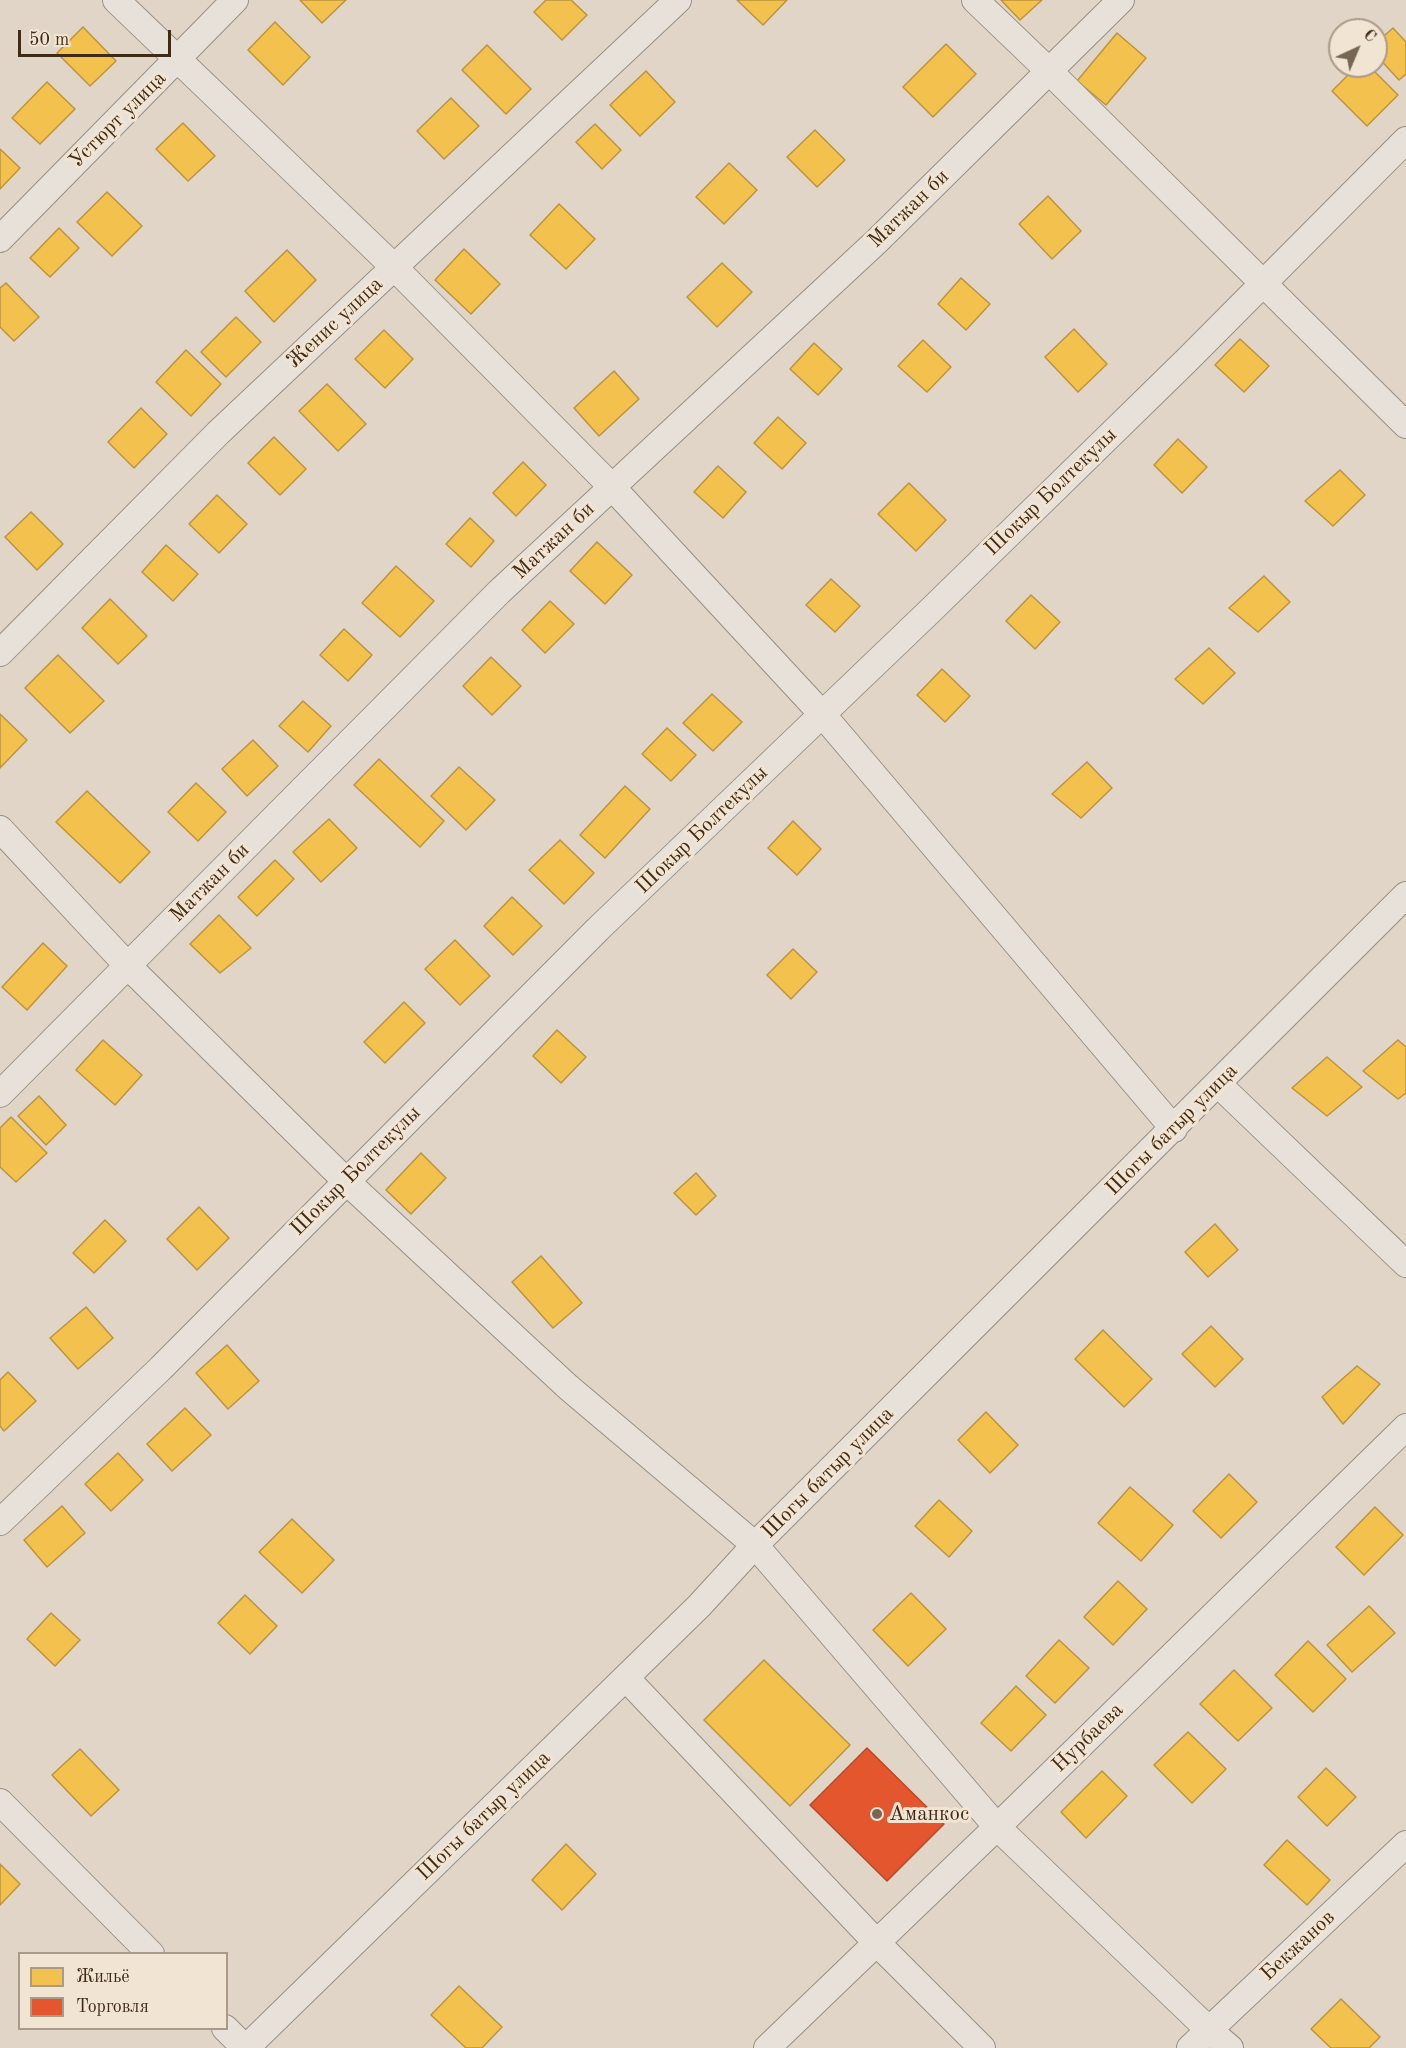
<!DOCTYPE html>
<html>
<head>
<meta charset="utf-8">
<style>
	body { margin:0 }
	#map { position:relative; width:1406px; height:2048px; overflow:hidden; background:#e0d5c6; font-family:"Old Standard TT",serif }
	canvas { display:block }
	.legend { position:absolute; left:18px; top:1952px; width:210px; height:78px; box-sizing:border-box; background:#f2e4d3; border:2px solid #ab9a88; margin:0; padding:8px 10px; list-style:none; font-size:18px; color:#402b17 }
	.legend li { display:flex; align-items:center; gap:12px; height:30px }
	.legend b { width:30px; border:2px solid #ab9a88 }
	.north { position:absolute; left:1328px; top:18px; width:60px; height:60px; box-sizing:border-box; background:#f2e4d3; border:2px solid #ab9a88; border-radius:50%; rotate:44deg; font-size:16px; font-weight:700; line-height:24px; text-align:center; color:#402b17 }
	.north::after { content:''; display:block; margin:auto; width:21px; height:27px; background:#786654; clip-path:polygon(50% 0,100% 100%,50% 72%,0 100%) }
	.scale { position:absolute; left:18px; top:30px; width:153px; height:27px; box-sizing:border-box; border:3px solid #402b17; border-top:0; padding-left:8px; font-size:18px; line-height:21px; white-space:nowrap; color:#402b17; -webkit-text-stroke:4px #f2e4d3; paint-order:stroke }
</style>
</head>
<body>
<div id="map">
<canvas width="1406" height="2048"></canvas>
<ul class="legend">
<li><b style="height:16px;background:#f2c14e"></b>Жильё</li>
<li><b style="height:16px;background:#e4572e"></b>Торговля</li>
</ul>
<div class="north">С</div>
<div class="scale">50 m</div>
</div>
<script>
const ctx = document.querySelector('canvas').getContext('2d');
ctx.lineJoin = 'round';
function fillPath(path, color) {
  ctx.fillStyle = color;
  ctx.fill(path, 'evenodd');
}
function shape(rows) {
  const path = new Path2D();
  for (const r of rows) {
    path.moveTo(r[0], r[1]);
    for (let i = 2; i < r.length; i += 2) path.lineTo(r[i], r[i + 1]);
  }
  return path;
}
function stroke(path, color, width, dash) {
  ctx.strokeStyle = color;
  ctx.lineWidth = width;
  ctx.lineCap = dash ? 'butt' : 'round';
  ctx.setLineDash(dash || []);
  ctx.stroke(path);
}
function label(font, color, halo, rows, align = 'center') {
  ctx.font = font + ' "Old Standard TT",serif';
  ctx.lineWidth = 6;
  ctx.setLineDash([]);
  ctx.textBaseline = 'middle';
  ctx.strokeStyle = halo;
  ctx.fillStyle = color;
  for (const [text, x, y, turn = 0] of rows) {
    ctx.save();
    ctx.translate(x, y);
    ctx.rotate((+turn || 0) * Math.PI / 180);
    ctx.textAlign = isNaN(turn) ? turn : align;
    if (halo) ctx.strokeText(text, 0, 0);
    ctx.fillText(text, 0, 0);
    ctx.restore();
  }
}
const homes = shape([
	[300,0,346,0,322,23,300,0],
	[546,0,571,0,587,15,562,40,534,12,546,0],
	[737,0,787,0,763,25,737,0],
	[1001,0,1042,0,1020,20,1001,0],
	[275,22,310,57,283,85,248,50,275,22],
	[83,27,116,61,90,86,57,53,83,27],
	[1393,28,1406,42,1406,74,1399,80,1376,55,1376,43,1393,28],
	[1117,33,1146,58,1106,105,1077,81,1117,33],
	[946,44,976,74,933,117,903,87,946,44],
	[487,45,531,89,506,114,462,70,487,45],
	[1357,66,1369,66,1398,95,1367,126,1332,91,1357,66],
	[646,71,675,102,640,136,610,105,646,71],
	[47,82,75,109,40,144,12,118,47,82],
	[451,98,479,126,444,159,417,131,451,98],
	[183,123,215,156,188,181,156,149,183,123],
	[595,124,621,150,602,169,576,142,595,124],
	[815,130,845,160,817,187,787,157,815,130],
	[0,149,20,168,0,189,0,149],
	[729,163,757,190,724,224,696,197,729,163],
	[107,192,142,226,112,256,77,222,107,192],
	[1048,196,1081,231,1052,259,1019,224,1048,196],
	[559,204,595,239,566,269,530,235,559,204],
	[59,228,79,248,50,277,30,258,59,228],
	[464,249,500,284,471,314,435,280,464,249],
	[287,250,316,280,274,322,245,291,287,250],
	[722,263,752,292,717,327,687,297,722,263],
	[961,278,990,304,966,330,938,304,961,278],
	[6,283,39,317,14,341,0,327,0,288,6,283],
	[236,317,261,342,226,377,201,352,236,317],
	[1074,329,1107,364,1078,392,1045,357,1074,329],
	[384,330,413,359,385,388,355,359,384,330],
	[1240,339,1269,366,1244,392,1215,365,1240,339],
	[923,340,951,367,927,392,898,366,923,340],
	[814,343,842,369,818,395,790,369,814,343],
	[186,350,221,384,191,416,156,382,186,350],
	[614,371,639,399,599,436,574,408,614,371],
	[327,384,366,424,338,451,299,411,327,384],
	[141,408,167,434,134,468,108,442,141,408],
	[778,417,806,443,782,469,754,443,778,417],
	[274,437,306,469,280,495,248,463,274,437],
	[1178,439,1207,467,1182,493,1154,465,1178,439],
	[523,462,546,485,516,516,493,493,523,462],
	[718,466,746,492,723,518,694,492,718,466],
	[1340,470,1365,495,1333,526,1305,501,1340,470],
	[909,483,946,520,916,551,878,514,909,483],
	[217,495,247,524,219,553,189,524,217,495],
	[31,512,63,544,37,570,5,537,31,512],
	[470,518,494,541,471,567,446,544,470,518],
	[597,542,632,575,605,604,570,571,597,542],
	[166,545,198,574,173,601,142,572,166,545],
	[396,566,434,601,400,637,362,603,396,566],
	[1264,576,1290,602,1258,632,1229,608,1264,576],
	[831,579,860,606,835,632,806,605,831,579],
	[1031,595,1060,622,1035,649,1006,621,1031,595],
	[110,599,147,636,118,664,82,628,110,599],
	[550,601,574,624,545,653,522,630,550,601],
	[344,629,372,655,348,681,320,655,344,629],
	[1209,648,1235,673,1203,704,1175,679,1209,648],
	[58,655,104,701,70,733,25,688,58,655],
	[491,657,521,686,492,715,463,686,491,657],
	[942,669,970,696,945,722,917,695,942,669],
	[712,694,742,722,713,751,683,723,712,694],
	[303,701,331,726,308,752,279,726,303,701],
	[0,714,27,740,0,768,0,714],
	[667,728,696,755,671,781,642,754,667,728],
	[253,740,278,766,247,796,222,769,253,740],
	[379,759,444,821,420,847,354,785,379,759],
	[1087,762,1112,788,1081,818,1052,794,1087,762],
	[459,767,495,800,466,830,431,796,459,767],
	[196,783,226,812,198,841,168,812,196,783],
	[625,786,650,809,605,858,580,835,625,786],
	[87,791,150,852,120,883,56,822,87,791],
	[329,819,357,848,321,882,293,852,329,819],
	[793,821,821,849,797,875,768,848,793,821],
	[560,840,594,873,564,904,529,870,560,840],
	[275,860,294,879,257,916,238,897,275,860],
	[512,897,542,926,513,955,484,926,512,897],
	[219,915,251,948,220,973,190,944,219,915],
	[455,940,490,976,460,1005,425,969,455,940],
	[43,943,67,966,27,1010,2,987,43,943],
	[793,949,817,972,791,999,767,975,793,949],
	[404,1002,425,1023,385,1063,364,1042,404,1002],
	[557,1030,586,1057,561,1083,533,1056,557,1030],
	[103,1040,142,1075,115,1105,76,1070,103,1040],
	[1398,1040,1406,1047,1406,1093,1398,1099,1363,1071,1398,1040],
	[1327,1057,1362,1087,1327,1116,1292,1088,1327,1057],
	[39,1096,66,1125,46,1145,18,1116,39,1096],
	[11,1117,47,1153,16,1182,0,1167,0,1128,11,1117],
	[421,1153,446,1178,411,1214,386,1190,421,1153],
	[696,1173,716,1196,696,1215,674,1193,696,1173],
	[199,1207,229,1238,197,1270,167,1239,199,1207],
	[105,1220,126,1241,94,1273,73,1253,105,1220],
	[1215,1224,1238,1250,1208,1277,1185,1252,1215,1224],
	[541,1256,582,1303,553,1328,512,1282,541,1256],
	[86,1307,113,1338,78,1369,50,1338,86,1307],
	[1211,1326,1243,1359,1215,1387,1182,1354,1211,1326],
	[1103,1330,1152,1379,1124,1407,1075,1359,1103,1330],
	[227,1345,259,1381,228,1409,196,1373,227,1345],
	[1357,1366,1380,1384,1343,1424,1322,1397,1357,1366],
	[8,1372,36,1401,4,1431,0,1426,0,1380,8,1372],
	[185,1408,211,1435,172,1471,147,1444,185,1408],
	[986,1412,1018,1445,990,1473,958,1440,986,1412],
	[118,1453,143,1480,111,1511,85,1484,118,1453],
	[1229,1474,1257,1502,1221,1538,1193,1511,1229,1474],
	[1130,1487,1173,1525,1141,1561,1098,1523,1130,1487],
	[939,1500,972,1531,949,1557,915,1526,939,1500],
	[62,1506,85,1533,47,1567,24,1540,62,1506],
	[1375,1507,1403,1535,1364,1575,1336,1547,1375,1507],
	[292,1519,334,1560,302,1593,259,1552,292,1519],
	[1118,1581,1147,1609,1113,1645,1084,1617,1118,1581],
	[911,1593,946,1629,908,1666,873,1630,911,1593],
	[245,1595,277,1626,250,1654,218,1623,245,1595],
	[1369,1606,1395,1633,1352,1672,1327,1645,1369,1606],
	[51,1613,80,1640,55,1666,27,1639,51,1613],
	[1059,1640,1089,1668,1055,1703,1026,1676,1059,1640],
	[1308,1641,1346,1679,1313,1712,1275,1675,1308,1641],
	[764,1660,850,1745,790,1806,704,1720,764,1660],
	[1234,1670,1272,1708,1238,1741,1200,1704,1234,1670],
	[1016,1686,1046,1715,1011,1751,981,1723,1016,1686],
	[1188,1732,1226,1769,1192,1803,1154,1765,1188,1732],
	[80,1749,119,1790,91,1816,52,1775,80,1749],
	[1326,1768,1356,1797,1327,1826,1298,1797,1326,1768],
	[1102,1771,1127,1796,1086,1838,1061,1812,1102,1771],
	[1287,1840,1330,1880,1307,1905,1264,1865,1287,1840],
	[566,1844,596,1874,562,1910,532,1880,566,1844],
	[0,1864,20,1884,0,1905,0,1864],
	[459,1986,502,2027,482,2048,466,2048,431,2015,459,1986],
	[1341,1999,1380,2037,1369,2048,1331,2048,1311,2029,1341,1999]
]);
fillPath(homes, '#f2c14e');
stroke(homes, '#bd943e', 1.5);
const shops = shape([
	[867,1748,944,1824,887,1881,810,1805,867,1748]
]);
fillPath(shops, '#e4572e');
stroke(shops, '#b34a27', 1.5);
const minor = shape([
	[116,0,394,267,612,487,822,714,1174,1129],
	[975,0,1049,71,1406,425],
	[0,239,235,0],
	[0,653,218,433,678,0],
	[0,829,128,966,346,1181,568,1387,755,1545,997,1827,1209,2030,1230,2048],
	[1218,1084,1406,1264],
	[0,1094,499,592,876,242,1121,0],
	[0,1522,161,1368,598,929,930,611,1187,360,1406,140],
	[626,1678,876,1942,982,2048],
	[0,1802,151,1954],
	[225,2028,245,2048],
	[246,2048,699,1606,755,1545,1406,895],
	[767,2048,997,1827,1406,1427],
	[1190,2048,1406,1844]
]);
stroke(minor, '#988f84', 28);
stroke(minor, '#e7e1da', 26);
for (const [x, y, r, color] of [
	[877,1814,6,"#786654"]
]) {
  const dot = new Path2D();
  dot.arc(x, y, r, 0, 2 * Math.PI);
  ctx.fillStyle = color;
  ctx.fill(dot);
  stroke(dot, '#f2e4d3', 2);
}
label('21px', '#402b17', '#f2e4d3', [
	["Устюрт улица",118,120,-45],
	["Матжан би",909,209,-44],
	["Женис улица",335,323,-43],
	["Шокыр Болтекулы",1051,492,-44],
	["Матжан би",554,541,-43],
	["Шокыр Болтекулы",702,830,-44],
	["Матжан би",210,883,-45],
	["Шогы батыр улица",1172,1130,-45],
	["Шокыр Болтекулы",356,1171,-45],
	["Шогы батыр улица",828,1473,-45],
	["Нурбаева",1088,1738,-44],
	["Шогы батыр улица",484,1816,-44],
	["Бекжанов",1298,1946,-43]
]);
label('21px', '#402b17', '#f2e4d3', [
	["Аманкос",889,1814]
], 'left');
</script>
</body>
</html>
